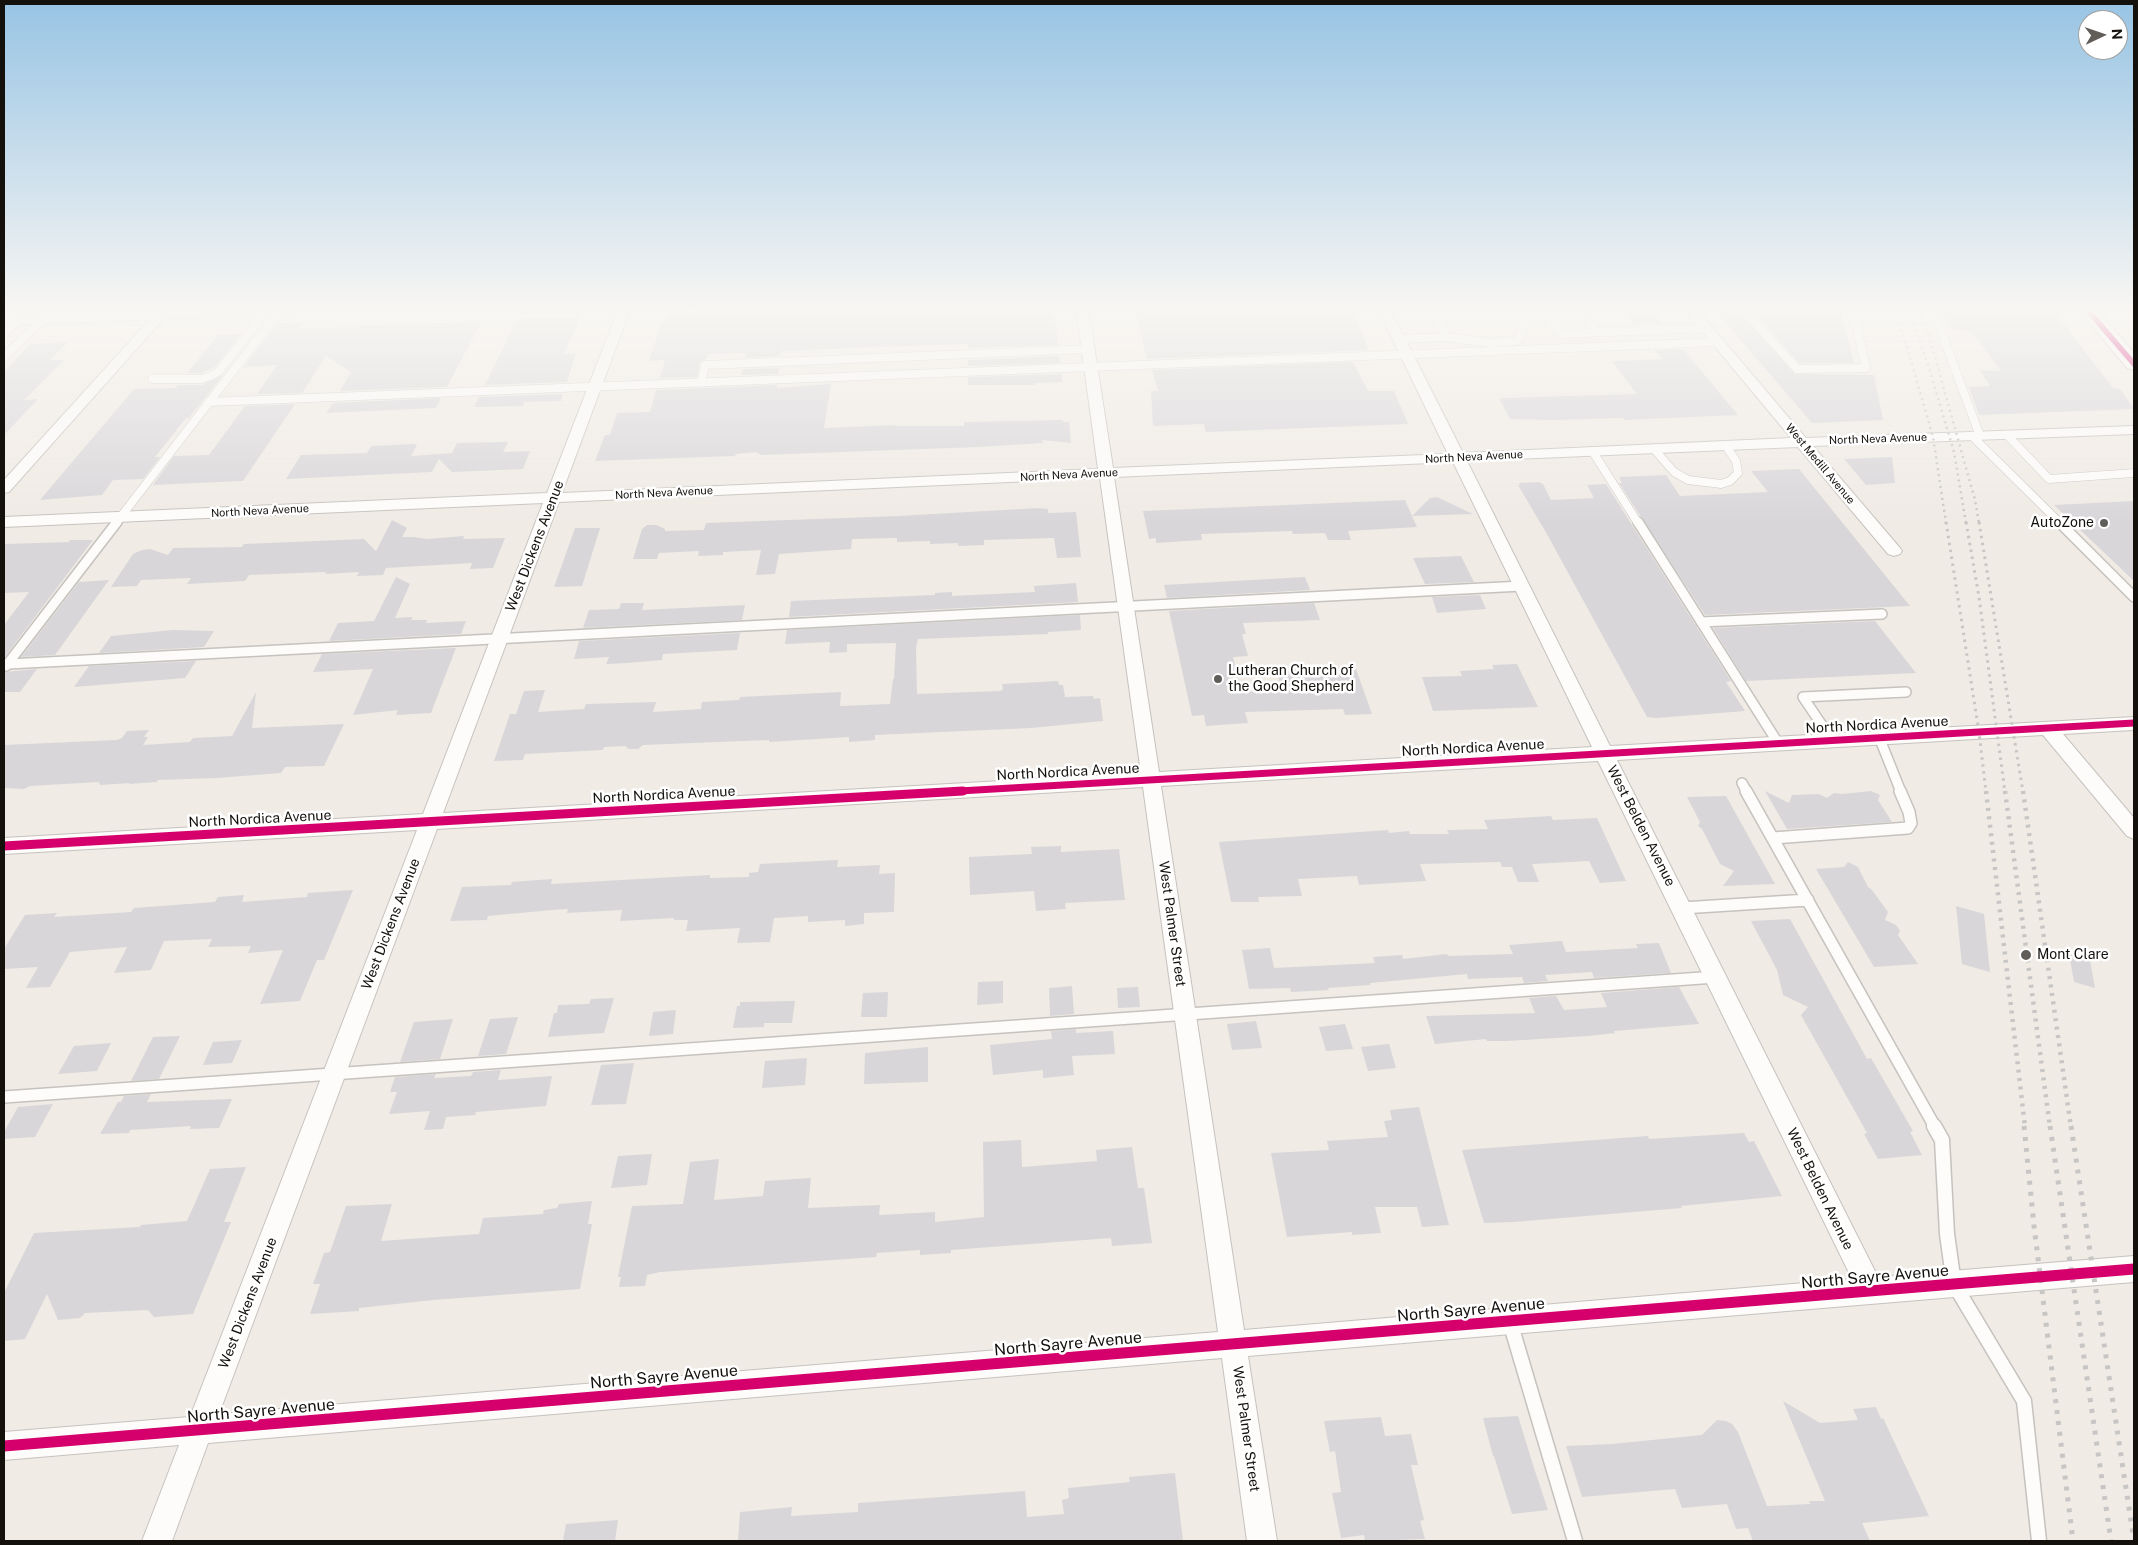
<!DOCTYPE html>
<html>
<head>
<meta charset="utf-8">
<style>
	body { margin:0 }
	#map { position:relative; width:2138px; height:1545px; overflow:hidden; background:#f0ebe5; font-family:"Public Sans",sans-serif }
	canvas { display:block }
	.frame { position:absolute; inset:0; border:5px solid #14110d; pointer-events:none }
	.north { position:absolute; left:2078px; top:10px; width:50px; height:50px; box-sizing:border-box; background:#fff; border:1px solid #a1a09e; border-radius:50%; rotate:87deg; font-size:14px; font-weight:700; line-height:20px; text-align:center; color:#14110d }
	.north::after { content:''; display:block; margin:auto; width:18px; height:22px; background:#615d59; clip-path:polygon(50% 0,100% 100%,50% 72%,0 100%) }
</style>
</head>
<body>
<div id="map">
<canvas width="2138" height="1545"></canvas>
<div class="frame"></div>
<div class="north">N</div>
</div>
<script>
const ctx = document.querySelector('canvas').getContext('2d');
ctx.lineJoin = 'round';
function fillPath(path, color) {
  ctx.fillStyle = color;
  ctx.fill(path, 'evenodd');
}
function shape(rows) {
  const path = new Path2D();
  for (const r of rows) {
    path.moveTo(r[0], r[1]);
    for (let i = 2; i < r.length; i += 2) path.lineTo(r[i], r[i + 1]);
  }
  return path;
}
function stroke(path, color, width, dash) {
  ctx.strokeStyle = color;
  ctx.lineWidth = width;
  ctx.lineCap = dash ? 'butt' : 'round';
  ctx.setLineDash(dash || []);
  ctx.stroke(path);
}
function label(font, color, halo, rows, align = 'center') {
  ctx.font = font + ' "Public Sans",sans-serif';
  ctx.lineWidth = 5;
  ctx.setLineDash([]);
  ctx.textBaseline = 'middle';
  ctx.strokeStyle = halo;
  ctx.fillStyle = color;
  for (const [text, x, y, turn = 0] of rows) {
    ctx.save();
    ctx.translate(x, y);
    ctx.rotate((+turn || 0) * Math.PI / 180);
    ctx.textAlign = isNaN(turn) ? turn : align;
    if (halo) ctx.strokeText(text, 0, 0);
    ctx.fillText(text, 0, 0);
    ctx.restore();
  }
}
fillPath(shape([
	[824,307,1054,307,1058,345,968,348,968,344,854,348,781,351,780,356,745,358,746,353,708,354,706,359,700,362,697,377,660,378,665,360,649,361,662,321,665,321,667,313],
	[1135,307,1351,307,1369,350,1149,359,1146,357],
	[1620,307,1649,307,1663,324,1634,325],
	[1712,307,1735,307,1795,374,1874,375,1883,420,1812,423],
	[1749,307,1840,307,1854,363,1799,363],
	[1938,307,2051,307,2113,388,2120,389,2134,409,1979,415,1969,387,1990,386,1980,370,2001,371,1972,332,1953,330],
	[581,317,564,354,576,353,567,382,485,385,517,319],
	[482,321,447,387,340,391,351,372,326,356,302,393,257,394,277,365,244,367,277,323,303,322,299,329],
	[241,334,215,367,201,373,187,373,218,335],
	[68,342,50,360,64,360,24,400,38,399,4,435,4,372,30,344],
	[1683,349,1738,415,1624,420,1623,418,1553,420,1510,419,1499,398,1637,394,1612,361,1662,359,1654,350],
	[1059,356,1060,363,968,366,968,360],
	[1353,362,1368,391,1394,391,1408,424,1206,432,1204,424,1153,426,1151,391,1158,391,1152,370],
	[779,368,778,374,741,375,743,369],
	[1062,374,1062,382,1034,383,1035,385,968,385,968,377],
	[223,375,189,418,186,418,155,457,160,457,143,479,113,480,102,495,40,500,134,389,175,388,178,385,202,385],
	[831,384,824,428,895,425,895,426,964,426,964,422,1063,420,1063,422,1069,422,1071,443,1042,440,1043,443,977,447,761,455,756,452,736,454,735,456,595,461,605,435,610,435,617,413,650,412,656,390,777,385,777,388],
	[563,394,561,401,524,402,523,406,474,407,479,397],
	[441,398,436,408,326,413,333,403],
	[295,404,243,481,153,485,174,456,209,455,245,406],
	[508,442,503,452,530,451,523,469,452,472,439,459,432,472,286,479,301,455,367,453,371,446,414,444,417,445,411,456,452,453,457,443],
	[1892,457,1895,483,1866,485,1844,459],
	[1799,469,1910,606,1705,615,1619,483,1622,483,1619,477,1666,475,1680,496,1768,492,1751,471],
	[1539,482,1543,484,1551,500,1594,498,1587,485,1606,484,1731,681,1726,682,1745,711,1657,718,1647,717,1548,536,1518,485,1520,485,1519,483],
	[1437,497,1473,514,1412,516,1417,527,1348,531,1351,540,1328,540,1325,533,1293,534,1292,531,1201,534,1202,540,1156,543,1156,538,1149,539,1143,511,1405,500,1412,516,1430,498],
	[2134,501,2134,581,2054,505],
	[1038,508,1048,509,1048,513,1076,512,1081,557,1057,558,1054,538,984,540,984,545,958,546,958,543,930,544,930,541,897,542,897,538,852,539,851,549,779,554,775,574,756,575,761,550,723,552,723,555,698,556,699,551,659,553,657,559,633,559,642,529,647,525,656,525,665,529,665,531,704,530,706,523,898,516],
	[392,520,407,528,402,537,413,537,427,539,464,536,463,539,505,538,493,568,470,569,472,563,386,568,383,575,357,576,359,572,325,574,326,572,249,575,245,581,187,584,191,578,141,580,137,586,111,587,133,554,142,550,150,549,168,555,173,548,242,547,244,544,364,539,376,551],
	[575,528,600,528,582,586,554,587],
	[70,540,93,540,4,658,4,625,29,592,4,593,4,544,69,542],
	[1461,556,1474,582,1425,584,1413,558],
	[396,577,410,584,395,618,413,617,411,620,427,620,426,623,466,621,461,634,329,641,338,623,374,621],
	[1305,577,1310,590,1167,598,1164,585],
	[109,580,55,655,21,657,79,582],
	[1076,583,1078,602,789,617,791,601,935,595,935,593,952,592,952,596,1035,592,1034,586],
	[1480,595,1486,609,1437,613,1432,597],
	[621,603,644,603,642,610,745,605,742,620,583,628,589,610,619,609],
	[1314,603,1320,620,1243,623,1246,634,1242,634,1248,656,1233,657,1242,692,1282,690,1276,670,1350,667,1351,669,1356,669,1372,714,1345,715,1343,709,1245,712,1248,723,1206,726,1204,715,1192,716,1169,611],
	[1080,615,1081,630,1048,632,1048,634,918,639,916,648,917,694,1001,691,1003,689,1002,684,1058,681,1059,685,1063,685,1065,697,1093,696,1094,699,1100,698,1103,721,1031,728,875,735,875,740,849,742,849,737,769,742,769,740,643,745,638,749,628,749,626,746,604,747,603,750,525,754,523,760,494,761,510,714,516,714,524,691,545,690,538,712,584,709,586,704,656,702,653,712,701,709,702,702,739,700,740,697,841,692,840,706,890,704,893,679,894,679,896,643,847,644,847,652,829,653,830,642,785,644,787,630],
	[1875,621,1916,673,1746,681,1713,628],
	[173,630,214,631,204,647,99,653,111,636],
	[740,633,737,650,663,654,662,660,627,663,606,664,609,657,574,659,579,641],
	[456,648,431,713,396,715,398,710,353,715,373,669,313,672,322,654],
	[196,661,185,678,74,687,89,666],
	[1517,664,1538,707,1433,711,1422,677,1462,676,1460,671,1494,669,1492,665],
	[37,669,20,692,4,692,4,672],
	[256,692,252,728,344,724,324,766,285,767,281,773,217,778,158,780,157,782,129,784,130,783,100,785,99,782,30,786,24,789,4,788,4,745,117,740,122,738,127,731,149,730,144,737,148,737,143,745,190,742,193,738,232,736],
	[1765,791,1789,803,1792,795,1819,794,1827,798,1834,793,1842,794,1871,791,1880,795,1878,800,1892,822,1787,829],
	[1726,796,1775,884,1723,886,1734,871,1720,864,1702,829,1698,826,1700,822,1687,797],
	[1551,816,1553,820,1597,818,1626,881,1600,883,1589,861,1532,864,1539,882,1518,882,1512,867,1502,867,1500,862,1420,864,1426,881,1359,885,1357,876,1298,879,1302,896,1258,897,1259,902,1231,902,1219,842,1388,830,1389,833,1409,831,1410,834,1449,834,1447,830,1488,829,1484,820],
	[1061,846,1061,852,1119,849,1125,900,1065,903,1066,909,1036,911,1034,891,970,895,969,857,1032,854,1031,847],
	[838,860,837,867,880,865,879,874,895,873,894,912,864,913,864,924,845,926,845,920,808,922,808,916,774,918,770,942,737,943,740,928,686,931,688,920,674,920,674,918,620,921,622,910,567,913,568,909,552,910,488,916,487,920,450,921,462,887,511,885,512,882,552,879,551,884,710,875,710,878,749,877,749,873,758,872,760,864],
	[1848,862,1858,867,1868,887,1872,890,1888,912,1885,920,1896,925,1900,931,1898,935,1918,964,1874,967,1816,869,1844,867],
	[353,890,324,960,317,960,300,1001,260,1004,283,950,248,953,251,946,208,947,212,939,164,941,151,970,114,973,127,947,70,952,50,987,26,988,38,967,4,969,4,949,25,915,57,913,54,917,131,912,134,908,215,902,218,897,244,895,242,902,307,897,308,893],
	[1956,906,1984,914,1990,972,1962,964],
	[1790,919,1867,1059,1871,1058,1913,1131,1910,1132,1922,1155,1878,1159,1864,1134,1867,1133,1801,1015,1808,1007,1783,995,1777,970,1751,921],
	[1562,941,1566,952,1638,948,1636,944,1659,943,1671,973,1594,978,1592,972,1545,975,1548,981,1524,983,1522,977,1468,979,1467,974,1370,983,1370,985,1328,988,1329,990,1291,992,1290,988,1249,989,1242,950,1270,948,1274,968,1375,963,1373,957,1402,955,1403,959,1447,954,1448,956,1513,954,1509,945],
	[2069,954,2090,960,2095,988,2074,982],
	[1003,981,1003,1003,977,1005,978,982],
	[1072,986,1074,1014,1050,1016,1049,988],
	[1138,987,1140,1007,1118,1008,1117,988],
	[1679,987,1699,1024,1614,1031,1615,1033,1588,1036,1507,1041,1487,1041,1486,1039,1435,1044,1426,1016,1535,1013,1529,998,1556,996,1564,1010,1607,1007,1601,993],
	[888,992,887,1017,861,1017,863,993],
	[614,998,604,1033,548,1037,554,1013,557,1013,558,1005,589,1004,591,999],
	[795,1001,792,1023,764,1023,764,1027,733,1028,737,1006,740,1006,740,1002],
	[676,1010,673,1034,649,1036,653,1012],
	[518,1017,506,1054,478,1056,490,1019],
	[453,1019,440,1059,400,1062,414,1022],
	[1256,1021,1262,1048,1232,1050,1227,1024],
	[1345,1024,1353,1049,1326,1051,1319,1027],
	[1076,1029,1076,1033,1113,1031,1115,1054,1072,1056,1074,1075,1043,1078,1043,1070,993,1075,990,1045,1052,1039,1051,1031],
	[180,1036,159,1079,131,1081,153,1037],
	[242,1040,232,1063,203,1065,213,1042],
	[111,1043,97,1071,58,1074,74,1046],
	[1389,1044,1396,1068,1368,1071,1361,1047],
	[928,1047,928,1082,864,1084,865,1053],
	[807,1058,805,1085,762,1088,765,1061],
	[634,1063,626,1104,591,1105,601,1065],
	[501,1070,498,1080,552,1076,546,1106,476,1112,475,1115,446,1117,443,1129,424,1130,430,1111,389,1114,397,1092,390,1092,395,1077,436,1074,434,1078,471,1076,473,1072],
	[151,1094,147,1102,232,1099,219,1128,190,1129,191,1126,130,1130,129,1133,100,1134,118,1102,121,1102,124,1096],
	[53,1104,35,1137,4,1139,4,1132,18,1107],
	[1419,1107,1449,1225,1422,1227,1417,1207,1375,1207,1381,1233,1352,1235,1352,1232,1287,1237,1271,1153,1329,1150,1327,1141,1388,1137,1384,1121,1392,1120,1390,1110],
	[1744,1133,1749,1142,1754,1141,1782,1196,1681,1206,1682,1208,1514,1222,1484,1223,1462,1150,1648,1136,1649,1139],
	[1021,1140,1022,1167,1097,1161,1096,1150,1132,1147,1138,1188,1144,1188,1152,1243,1112,1246,1111,1238,951,1250,951,1253,920,1255,920,1250,877,1253,876,1257,660,1272,647,1275,645,1286,619,1287,621,1277,618,1277,632,1206,683,1204,690,1162,719,1159,714,1200,763,1196,765,1181,811,1178,808,1208,880,1205,879,1215,935,1212,935,1222,984,1217,983,1142],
	[652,1154,647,1185,611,1188,618,1156],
	[246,1167,224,1222,231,1222,193,1314,154,1317,148,1310,85,1313,80,1318,58,1320,47,1294,25,1339,4,1341,4,1293,34,1233,140,1227,141,1225,187,1221,210,1169],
	[592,1201,588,1224,592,1224,580,1289,433,1300,359,1308,359,1311,310,1314,320,1284,313,1284,324,1253,330,1252,346,1206,392,1204,381,1241,479,1234,483,1218,543,1214,544,1210,557,1208,559,1204],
	[1783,1401,1820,1423,1858,1420,1853,1409,1876,1407,1881,1419,1883,1418,1929,1516,1862,1523,1870,1541,1753,1541,1748,1528,1736,1529,1727,1504,1682,1508,1675,1489,1582,1497,1566,1446,1612,1444,1702,1435,1717,1420,1726,1421,1732,1424,1738,1432,1767,1506,1810,1504,1809,1501,1825,1501],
	[1518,1416,1534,1468,1548,1510,1512,1514,1494,1456,1493,1456,1483,1418],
	[1381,1417,1385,1436,1411,1434,1418,1465,1411,1465,1424,1520,1420,1521,1425,1539,1365,1541,1364,1535,1341,1538,1332,1493,1341,1492,1335,1451,1330,1452,1324,1421],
	[1175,1473,1183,1541,738,1541,740,1512,792,1507,791,1516,858,1512,858,1503,1025,1491,1027,1517,1064,1514,1062,1500,1069,1498,1068,1488,1130,1482,1129,1477],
	[618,1520,615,1541,563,1541,566,1524]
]), '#d8d6d9');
const serviceFar3 = shape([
	[1541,307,1560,334,1706,328],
	[1579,307,1597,332],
	[1741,307,1797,369,1866,368,1852,307],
	[1932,307,1980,436],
	[2086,308,2134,312],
	[86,317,96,307],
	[46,319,57,307],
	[6,320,19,307],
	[4,334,18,320],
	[1447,337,1490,343,1517,341,1524,327,1511,307],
	[1399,339,1447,337,1431,307],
	[4,357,43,319],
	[152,379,202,379,213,375,219,371,266,311],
	[701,383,705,365,1089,349],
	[209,402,1718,342],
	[2007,435,2049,479,2134,473],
	[1972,436,2060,523],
	[1654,449,1674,472,1688,480,1721,484,1730,481,1738,473,1736,461,1726,446],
	[1593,452,1638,523],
	[116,523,280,310]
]);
const serviceFar2 = shape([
	[1638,522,1778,743],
	[2059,522,2134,597],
	[1701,622,1882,614],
	[8,664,1522,586],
	[6,666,117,522],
	[1879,737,1901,792],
	[1832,740,1803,697,1906,692],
	[1742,783,1747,792]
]);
const serviceFar1 = shape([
	[1746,791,1935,1127],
	[1773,838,1908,828,1911,823,1909,812,1900,791],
	[1682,908,1808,900],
	[4,1097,1716,977]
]);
const service = shape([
	[1934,1126,1942,1140,1947,1234,1954,1284,2024,1401,2039,1541],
	[1510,1322,1575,1541]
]);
const minor = shape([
	[161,307,174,307,9,492,4,493,4,480,161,307],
	[619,307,631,307,562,493,1098,469,1076,307,1088,307,1113,468,1448,454,1377,307,1389,307,1463,453,1791,438,1682,307,1695,307,1806,438,2134,426,2134,434,1813,446,1900,548,1902,551,1900,554,1894,556,1888,554,1798,447,1467,461,1610,746,2134,717,2134,730,2063,734,2134,818,2134,839,2127,836,2043,735,1617,760,1878,1277,2134,1256,2134,1282,1248,1356,1277,1541,1247,1541,1222,1358,208,1443,172,1541,142,1541,179,1445,4,1460,4,1432,190,1417,417,830,4,854,4,838,423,814,543,503,4,527,4,517,547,493,619,307],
	[1453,462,1592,747,1159,772,1114,477,1453,462],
	[1100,478,1141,773,443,813,559,502,1100,478],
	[1598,761,1852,1279,1244,1330,1161,786,1598,761],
	[1143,787,1218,1332,219,1414,437,829,1143,787]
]);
const secondary = shape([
	[2076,307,2095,307,2134,353,2134,370,2127,368,2076,307]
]);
const primary = shape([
	[194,307,359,307,356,311,350,312,4,325,4,315,194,307]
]);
stroke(serviceFar3, '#c6c2bd', 9);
stroke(serviceFar2, '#c6c2bd', 12);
stroke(serviceFar1, '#c6c2bd', 14);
stroke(service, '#c6c2bd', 17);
stroke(minor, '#c6c2bd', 2);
stroke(secondary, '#c6c2bd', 2);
stroke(primary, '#c6c2bd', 2);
stroke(serviceFar3, '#fdfcfb', 8);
stroke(serviceFar2, '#fdfcfb', 9);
stroke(serviceFar1, '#fdfcfb', 11);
stroke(service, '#fdfcfb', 14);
fillPath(minor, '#fdfcfb');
fillPath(secondary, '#fdfcfb');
fillPath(primary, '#fdfcfb');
stroke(shape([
	[1892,307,1907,347,1933,437,1946,523],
	[1908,307,1930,371,1954,452,1966,523],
	[1917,307,1930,339,1975,500,1979,523]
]), '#c7c6c5', 2.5, [2, 4]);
stroke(shape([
	[1946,522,1979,732,1986,792],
	[1966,522,1979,597,2005,792],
	[1979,522,2023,792]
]), '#c7c6c5', 3, [2.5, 4.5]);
stroke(shape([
	[1986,791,2025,1127],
	[2005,791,2050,1127],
	[2023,791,2071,1127]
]), '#c7c6c5', 4.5, [3, 5.5]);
stroke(shape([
	[2024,1126,2034,1226,2073,1541],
	[2050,1126,2111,1541],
	[2071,1126,2134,1541]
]), '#c7c6c5', 5, [4, 7]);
stroke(shape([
	[2085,307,2134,364]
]), '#d6006c', 5.5);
stroke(shape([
	[942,792,2134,723]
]), '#d6006c', 7);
stroke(shape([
	[4,846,963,791]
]), '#d6006c', 9);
stroke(shape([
	[4,1446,2134,1269]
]), '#d6006c', 11);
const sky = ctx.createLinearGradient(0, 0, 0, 524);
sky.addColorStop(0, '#98c4e4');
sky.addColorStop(0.59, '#f8f6f3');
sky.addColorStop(1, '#f8f6f300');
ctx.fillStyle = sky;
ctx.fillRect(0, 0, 2138, 524);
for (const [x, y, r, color] of [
	[2104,523,5,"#615d59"],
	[1218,679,5,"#615d59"],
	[2026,955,6,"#615d59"]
]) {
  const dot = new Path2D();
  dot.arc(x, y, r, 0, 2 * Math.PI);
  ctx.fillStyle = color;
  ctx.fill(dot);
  stroke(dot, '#fff', 2);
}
label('11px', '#14110d', '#fff', [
	["North Neva Avenue",1878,439,-2],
	["North Neva Avenue",1474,457,-3],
	["West Medill Avenue",1820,464,50],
	["North Neva Avenue",1069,475,-3],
	["North Neva Avenue",664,493,-3],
	["North Neva Avenue",260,511,-3]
]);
label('14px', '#14110d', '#fff', [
	["AutoZone",2094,523,"right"],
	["Lutheran Church of",1228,671],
	["the Good Shepherd",1228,687],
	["Mont Clare",2037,955]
], 'left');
label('14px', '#14110d', '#fff', [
	["West Dickens Avenue",535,546,-69],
	["North Nordica Avenue",1877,725,-3],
	["North Nordica Avenue",1473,748,-3],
	["North Nordica Avenue",1068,772,-3],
	["North Nordica Avenue",664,795,-3],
	["North Nordica Avenue",260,819,-3],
	["West Belden Avenue",1641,826,63],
	["West Dickens Avenue",391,924,-69],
	["West Palmer Street",1172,924,82],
	["West Belden Avenue",1820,1189,64],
	["West Dickens Avenue",248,1303,-69],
	["West Palmer Street",1246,1429,82]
]);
label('16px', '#14110d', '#fff', [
	["North Sayre Avenue",1875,1277,-5],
	["North Sayre Avenue",1471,1310,-5],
	["North Sayre Avenue",1068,1344,-5],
	["North Sayre Avenue",664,1377,-5],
	["North Sayre Avenue",261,1411,-5]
]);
</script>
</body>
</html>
